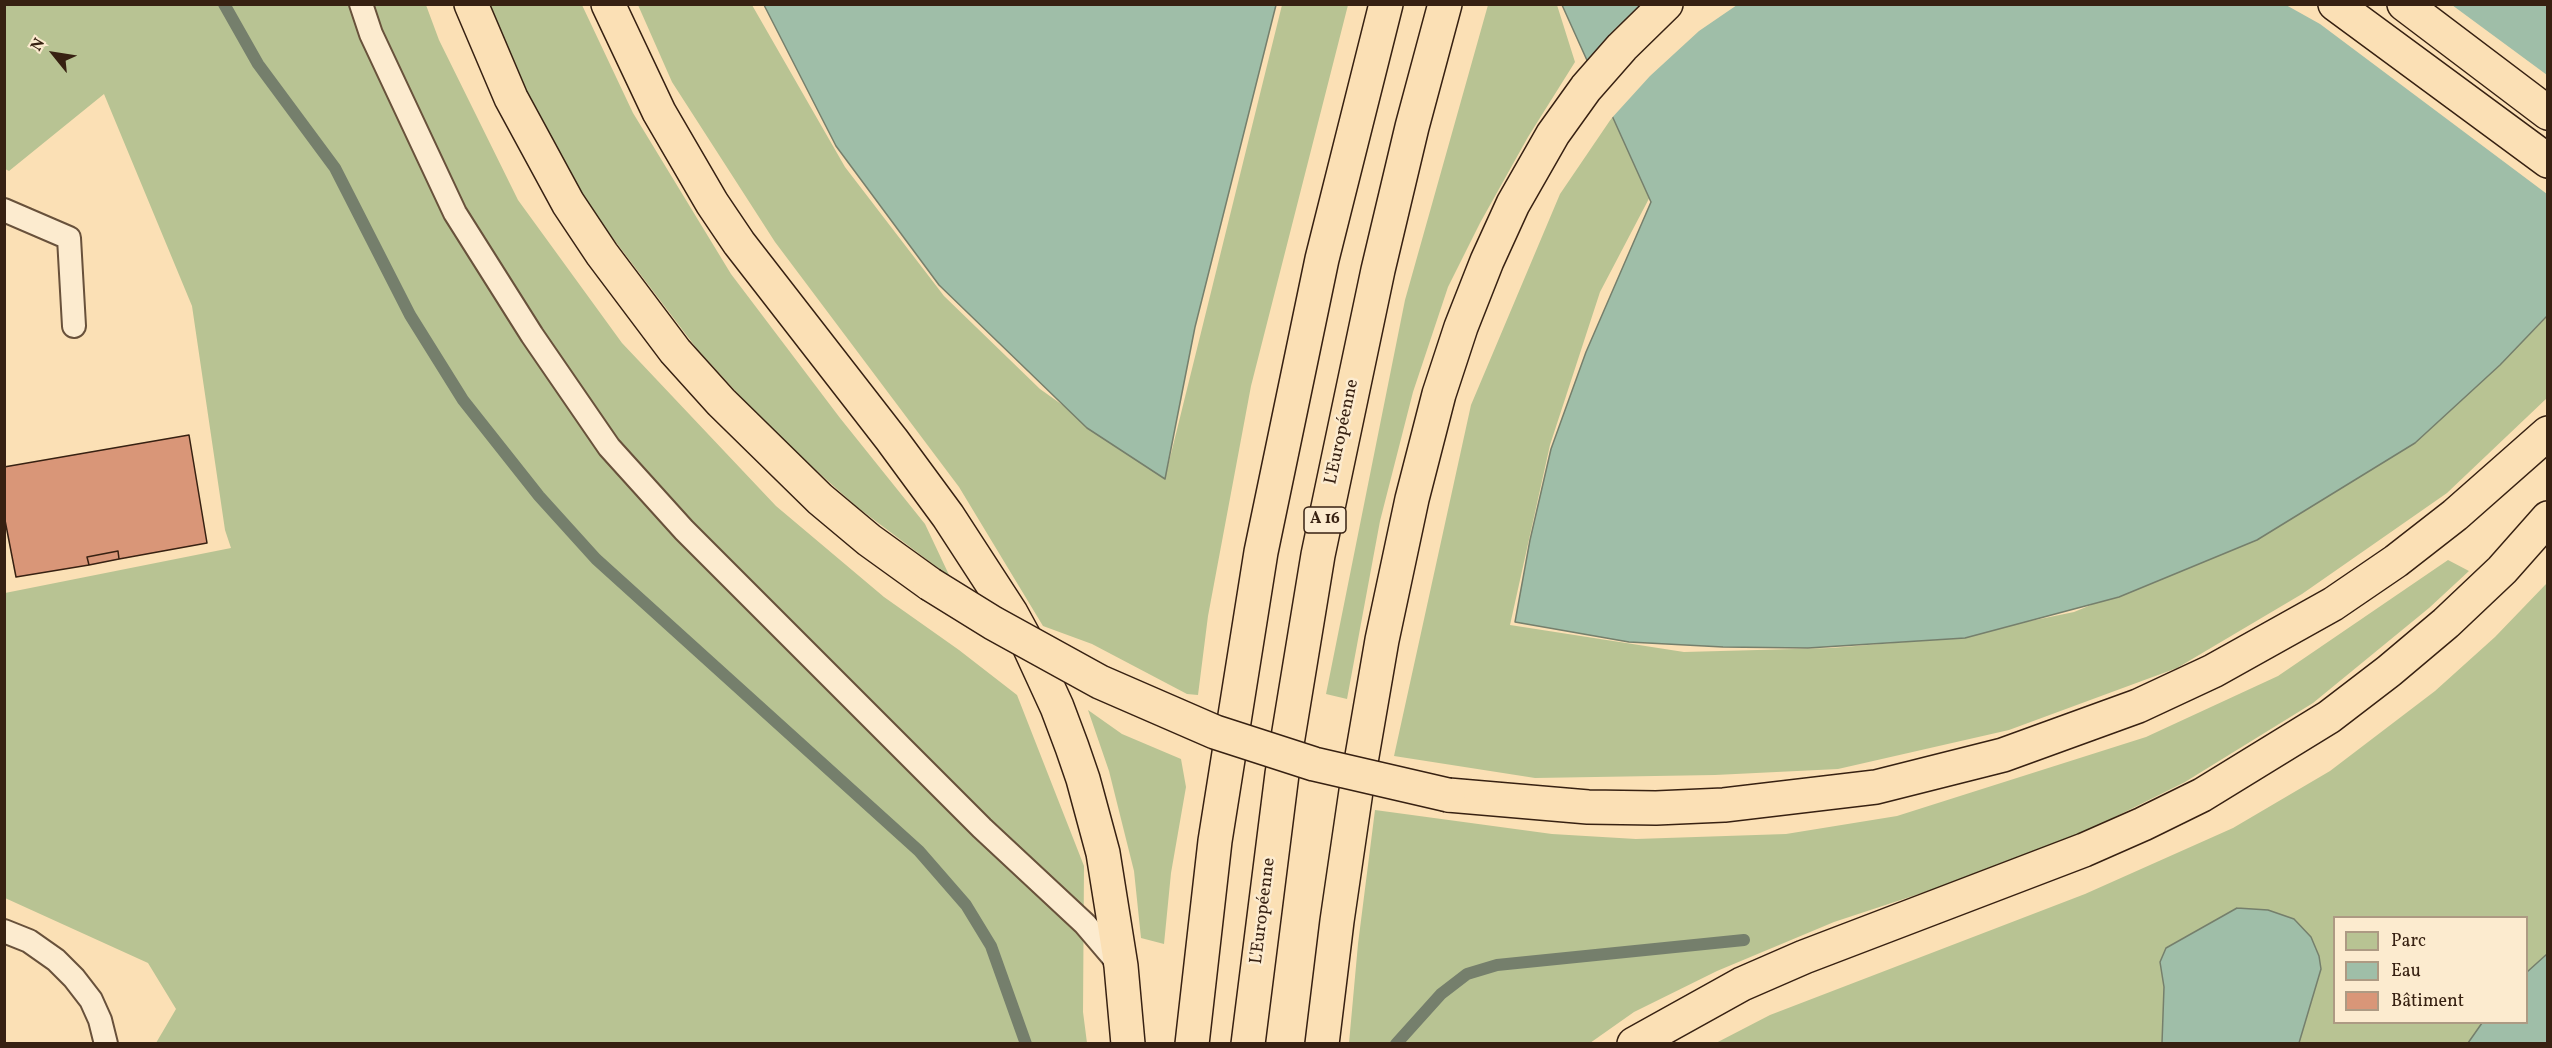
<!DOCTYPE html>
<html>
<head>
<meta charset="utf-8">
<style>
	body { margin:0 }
	#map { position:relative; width:2552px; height:1048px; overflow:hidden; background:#fbe0b5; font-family:Vollkorn,serif }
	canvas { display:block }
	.frame { position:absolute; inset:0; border:6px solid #372112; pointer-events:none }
	.legend { position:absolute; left:2333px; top:916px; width:195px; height:108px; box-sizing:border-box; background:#fcebcf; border:2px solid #ad9a83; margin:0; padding:8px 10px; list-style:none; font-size:18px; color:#372112 }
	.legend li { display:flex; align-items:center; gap:12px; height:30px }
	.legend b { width:30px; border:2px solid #ad9a83 }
	.north { position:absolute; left:24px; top:24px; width:60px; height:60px; -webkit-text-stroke:4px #fcebcf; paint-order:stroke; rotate:300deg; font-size:16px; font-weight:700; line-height:24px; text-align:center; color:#372112 }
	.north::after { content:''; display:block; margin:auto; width:21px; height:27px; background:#372112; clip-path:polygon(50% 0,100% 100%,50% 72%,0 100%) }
</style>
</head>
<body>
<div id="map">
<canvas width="2552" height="1048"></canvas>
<div class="frame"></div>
<ul class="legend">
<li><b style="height:16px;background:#b8c393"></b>Parc</li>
<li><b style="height:16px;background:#9fbea8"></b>Eau</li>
<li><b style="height:16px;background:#d99678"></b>Bâtiment</li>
</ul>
<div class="north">N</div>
</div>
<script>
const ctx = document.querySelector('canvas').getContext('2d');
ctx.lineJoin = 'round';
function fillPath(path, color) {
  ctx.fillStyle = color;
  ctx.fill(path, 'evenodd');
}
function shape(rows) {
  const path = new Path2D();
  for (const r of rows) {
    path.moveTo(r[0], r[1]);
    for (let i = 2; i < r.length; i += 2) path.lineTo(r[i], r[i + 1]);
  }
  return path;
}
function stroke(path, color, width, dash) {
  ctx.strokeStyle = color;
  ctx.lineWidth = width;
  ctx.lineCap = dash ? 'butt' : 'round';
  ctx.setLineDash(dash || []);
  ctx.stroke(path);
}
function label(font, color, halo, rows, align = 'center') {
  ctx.font = font + ' Vollkorn,serif';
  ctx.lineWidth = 5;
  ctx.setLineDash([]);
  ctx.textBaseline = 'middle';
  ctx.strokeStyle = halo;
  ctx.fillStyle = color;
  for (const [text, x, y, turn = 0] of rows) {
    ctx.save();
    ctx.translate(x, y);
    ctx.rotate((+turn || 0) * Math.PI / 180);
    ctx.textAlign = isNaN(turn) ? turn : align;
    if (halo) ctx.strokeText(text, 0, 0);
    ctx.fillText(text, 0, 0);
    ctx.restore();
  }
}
fillPath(shape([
	[5,5,426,5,439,40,518,200,622,343,776,506,884,597,959,650,1017,695,1084,866,1083,1012,1087,1043,156,1043,176,1009,148,963,5,898,5,593,231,548,225,530,192,306,104,94,9,171,5,169],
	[487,5,582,5,633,113,731,274,840,418,925,524,950,577,857,507,772,431,697,349,593,212,535,114],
	[638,5,752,5,845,167,944,296,1040,389,1165,478,1282,5,1348,5,1251,386,1208,616,1198,695,1187,694,1092,644,1043,626,959,487,775,242,672,82],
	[1488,5,1557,5,1575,62,1528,137,1480,223,1448,287,1413,392,1380,521,1347,699,1326,694,1405,300],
	[1613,116,1654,189,1600,292,1550,445,1510,625,1684,652,1831,648,1943,639,2074,612,2210,556,2492,372,2547,317,2547,398,2447,493,2302,594,2177,668,2009,730,1838,769,1715,775,1535,778,1394,756,1471,405,1560,194],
	[2448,560,2469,571,2429,608,2313,703,2185,782,2093,828,1931,890,1834,922,1717,971,1634,1012,1590,1043,1349,1043,1358,944,1375,810,1552,834,1636,839,1786,834,1897,816,2146,737,2278,676],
	[2547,583,2547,1043,1714,1044,1770,1015,2085,894,2233,828,2330,771,2435,691,2495,637],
	[2334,918,2526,918,2526,1022,2334,1022],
	[1088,710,1122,734,1181,759,1186,787,1171,873,1164,944,1141,938,1134,871,1109,771]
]), '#b8c393');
const water = shape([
	[764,5,1276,5,1195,327,1165,479,1087,428,939,285,836,146,764,5],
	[1562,5,2547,5,2547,316,2500,365,2415,443,2257,540,2119,597,1965,638,1808,648,1723,647,1629,642,1515,622,1530,540,1551,449,1586,352,1651,202,1562,5],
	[2237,908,2268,910,2294,919,2311,937,2319,956,2321,969,2299,1043,2162,1043,2164,987,2160,962,2166,948,2237,908],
	[2547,954,2547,1043,2468,1043,2482,1023,2526,1022,2527,972,2547,954]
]);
fillPath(water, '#9fbea8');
stroke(water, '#757f6c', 1.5);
fillPath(shape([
	[1644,5,1737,5,1699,31,1650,76,1610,120,1584,64,1616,28],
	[2286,5,2452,5,2547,75,2547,194,2320,24]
]), '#fbe0b5');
stroke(shape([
	[224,4,258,64,335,168,410,315,463,400,539,496,596,559,919,851,966,905,991,946,1026,1044],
	[1396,1044,1441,994,1467,974,1497,965,1744,940]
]), '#757f6c', 12);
const building = shape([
	[189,435,207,543,119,559,118,551,87,557,89,565,16,577,4,515,4,467,189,435],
	[118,551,119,559,89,565,87,557,118,551]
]);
fillPath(building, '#d99678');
stroke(building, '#372112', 1.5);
const lane = shape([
	[361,4,371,34,455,213,532,335,609,447,684,530,982,828,1085,924,1120,965],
	[4,210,69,238,74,326],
	[4,931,29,941,56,960,74,978,91,1000,100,1020,106,1044]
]);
const highway = shape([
	[471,4,511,98,568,203,602,254,675,351,721,402,820,499,869,540,930,584],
	[608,4,659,112,712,203,739,243,892,440,948,516,1011,613,1029,646,1057,707,1072,747,1083,779,1103,853,1121,966,1128,1044],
	[2335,4,2548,161],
	[2404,4,2548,113],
	[1448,795,1588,807,1656,808,1724,805,1876,787,2003,755,2138,706,2213,671,2333,604,2396,561,2455,515,2548,433],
	[1192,1044,1215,841,1261,552,1322,259,1386,4],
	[1248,1044,1282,774,1318,555,1378,270,1412,127,1445,4],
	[1322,1044,1337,921,1356,791,1382,640,1412,499,1439,394,1461,327,1487,261,1513,204,1553,134,1586,88,1622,47,1666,4],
	[1634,1044,1742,984,1804,957,2084,850,2143,824,2202,795,2329,717,2389,671,2446,623,2502,570,2548,518]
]);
stroke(lane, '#68513b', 26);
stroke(highway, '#372112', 36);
stroke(lane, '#fcebcf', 22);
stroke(highway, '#fbe0b5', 33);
const highwayBridge = shape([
	[930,584,993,623,1100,682,1215,732,1314,764,1448,795]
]);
stroke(highwayBridge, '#372112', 36, []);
stroke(highwayBridge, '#fbe0b5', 33);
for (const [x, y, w] of [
	[1325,520,42]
]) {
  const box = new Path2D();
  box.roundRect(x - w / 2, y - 13, w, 26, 4.5);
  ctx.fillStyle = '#fcebcf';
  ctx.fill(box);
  stroke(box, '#372112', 1.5);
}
label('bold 16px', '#372112', null, [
	["A 16",1325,520]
]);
label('18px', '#372112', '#fcebcf', [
	["L'Européenne",1343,432,-78],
	["L'Européenne",1264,911,-83]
]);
</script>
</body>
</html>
